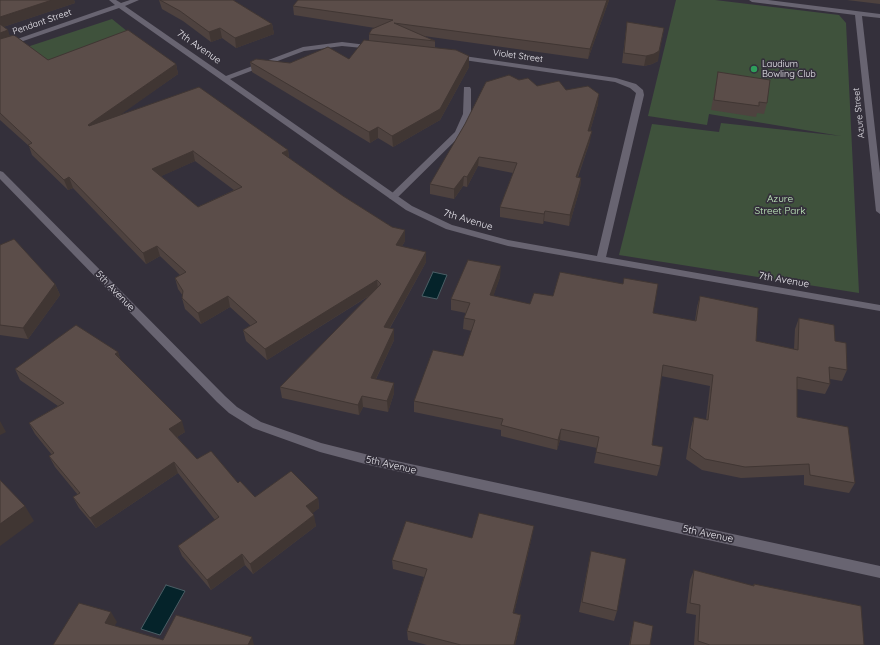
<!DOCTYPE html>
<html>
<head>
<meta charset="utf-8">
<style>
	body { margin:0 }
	canvas { display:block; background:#34303b }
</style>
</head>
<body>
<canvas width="880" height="645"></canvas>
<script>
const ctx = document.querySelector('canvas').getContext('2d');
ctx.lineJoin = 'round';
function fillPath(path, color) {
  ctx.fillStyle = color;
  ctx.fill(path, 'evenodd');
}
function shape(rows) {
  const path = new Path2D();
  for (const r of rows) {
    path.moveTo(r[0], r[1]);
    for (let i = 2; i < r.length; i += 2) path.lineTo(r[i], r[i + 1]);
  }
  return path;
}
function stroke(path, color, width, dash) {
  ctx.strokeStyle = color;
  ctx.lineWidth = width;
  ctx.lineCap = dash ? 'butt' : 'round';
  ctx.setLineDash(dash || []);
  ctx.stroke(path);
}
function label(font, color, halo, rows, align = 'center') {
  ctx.font = font + ' Quicksand,sans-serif';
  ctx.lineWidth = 3.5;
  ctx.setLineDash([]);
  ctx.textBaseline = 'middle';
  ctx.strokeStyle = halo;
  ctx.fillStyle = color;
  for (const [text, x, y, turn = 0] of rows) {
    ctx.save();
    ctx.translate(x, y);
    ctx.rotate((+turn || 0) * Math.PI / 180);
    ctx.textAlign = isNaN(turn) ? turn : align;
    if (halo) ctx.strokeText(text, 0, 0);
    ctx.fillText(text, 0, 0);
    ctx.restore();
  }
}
fillPath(shape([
	[676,0,715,0,839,15,846,23,859,293,619,255,652,124,719,132,721,123,841,136,709,114,707,125,648,116],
	[112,19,133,36,53,67,27,47]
]), '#3f523c');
const water = shape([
	[433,272,447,275,437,299,422,296,433,272],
	[166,585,185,591,160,635,141,629,166,585]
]);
fillPath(water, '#05232a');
stroke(water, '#4a5e65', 1);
fillPath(shape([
	[464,87,470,87,471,89,471,114,463,133,396,199,390,199,389,197,390,195,455,132,463,114,464,87]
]), '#686471');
fillPath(shape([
	[109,0,116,0,121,3,130,0,139,0,125,6,226,76,303,47,342,42,375,46,375,48,373,49,342,46,304,51,230,79,412,206,452,225,508,240,597,256,636,93,630,88,615,82,457,59,453,57,457,55,616,78,636,84,643,90,644,95,606,257,880,305,880,311,508,246,446,229,406,210,119,8,0,49,0,45,115,5,109,0],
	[749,0,768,0,880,14,880,18,862,16,880,173,880,214,876,211,855,15,752,2,749,0],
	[0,171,3,172,225,396,237,407,261,422,321,443,369,455,880,566,880,578,369,465,320,452,253,428,229,413,217,402,0,179,0,171]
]), '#686471');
fillPath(shape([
	[0,0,74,0,75,3,3,27,10,36,48,60,176,64,178,74,119,115,288,150,289,158,343,196,392,227,405,230,405,241,402,246,426,262,390,328,394,329,394,340,376,379,394,383,394,393,388,412,363,407,359,415,282,398,280,387,369,296,267,360,246,341,243,330,251,326,230,307,201,324,185,309,182,298,183,296,178,289,175,278,180,275,160,256,146,264,73,188,68,190,32,155,29,146,0,120],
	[195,161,234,190,198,207,161,176],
	[159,0,233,0,272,24,274,34,236,48,222,38,211,42,183,21,162,9],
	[609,0,588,59,424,36,435,41,435,48,469,56,469,67,440,120,393,147,378,138,370,143,252,72,250,62,290,63,349,59,369,41,369,34,375,28,294,15,293,6],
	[847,0,880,0,880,5,880,4],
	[627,22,658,61,652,64,644,66,622,63],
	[718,72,767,103,764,114,757,113,756,117,711,110,716,83],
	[519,80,537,86,566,90,598,104,590,131,590,141,578,177,581,178,580,188,569,226,544,221,543,224,500,217,500,207,513,173,478,166,467,187,463,186,454,199,430,194,430,184],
	[0,245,55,284,60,295,28,339,0,335],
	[500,277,493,296,530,304,653,313,695,321,697,307,700,296,756,341,794,349,795,329,799,318,835,341,847,370,842,381,830,379,830,384,825,394,797,389,797,417,855,483,849,493,804,485,804,475,741,478,702,470,686,459,691,428,694,417,706,420,710,386,661,376,652,445,660,466,657,476,594,463,597,448,560,440,557,450,501,436,501,430,414,412,414,401,463,356,472,331,463,329,464,318,466,313,451,310,451,299],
	[118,352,120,359,185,432,177,437,197,459,238,483,255,497,318,498,319,508,312,513,316,526,253,574,245,565,211,590,182,556,178,546,215,520,178,473,96,528,79,508,73,497,78,495,55,467,49,456,52,455,35,434,29,423,58,406,20,380,15,369],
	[532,536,514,613,521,615,520,624,515,645,427,645,408,640,407,631,424,577,393,569,392,560,472,538],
	[589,561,617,611,614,621,579,612],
	[694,570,753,586,754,584,858,645,694,645,696,615,686,613,690,580],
	[634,621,650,645,629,645,633,626]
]), '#4e423f');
fillPath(shape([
	[52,0,74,0,75,3,0,28,0,17],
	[607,0,609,0,588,59,590,49],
	[272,24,274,34,236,48,235,38],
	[220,28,222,38,211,42,209,32],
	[664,28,658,61,652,64,644,66,646,56],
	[8,30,11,40,0,44,0,33],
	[469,56,469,67,440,120,393,147,392,136],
	[176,64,178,74,92,135,88,125],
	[599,94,598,104,587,141,588,131],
	[378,127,378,138,370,143,369,132],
	[592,131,590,141,574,187,576,177],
	[288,150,289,160,282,153],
	[193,151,195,161,155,179,152,169],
	[479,157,478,166,467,187,467,177],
	[464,176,463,186,454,199,454,189],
	[69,177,73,188,68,190,64,180],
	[581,178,580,188,569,226,570,215],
	[545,211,544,221,543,224,544,214],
	[405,230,405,241,396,256,396,245],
	[157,246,160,256,146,264,143,253],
	[426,252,426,262,384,338,384,327],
	[501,266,500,277,490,306,490,295],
	[377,280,378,290,267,360,265,349],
	[55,284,60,295,28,339,23,328],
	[228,296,230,307,201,324,198,313],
	[394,329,394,340,371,389,371,378],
	[118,352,122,363,115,354],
	[394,383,394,393,388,412,387,401],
	[362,396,363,407,359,415,358,405],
	[0,421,6,432,0,435],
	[182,421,185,432,172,440,169,429],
	[561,429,560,440,557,450,558,440],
	[174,462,178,473,96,528,90,518],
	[318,498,319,508,308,517,306,506],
	[25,506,34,521,0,546,0,524],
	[314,515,316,526,253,574,250,564],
	[534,526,532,536,512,622,513,613],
	[242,554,245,565,211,590,207,580],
	[111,612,117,622,110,633,105,623],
	[521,615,520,624,515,645,514,645],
	[252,637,254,645,248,645]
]), '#403633');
const building = shape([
	[0,0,52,0,0,17,0,0],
	[160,0,233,0,272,24,235,38,220,28,209,32,180,11,160,0],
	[298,0,607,0,590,49,394,23,435,41,369,34,372,29,393,20,293,6,298,0],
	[627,22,664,28,659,51,654,54,646,56,624,53,627,22],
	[0,24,8,30,0,33,0,24],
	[128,30,176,64,88,125,89,126,199,87,288,150,282,153,343,196,392,227,405,230,396,245,426,252,384,327,394,329,371,378,394,383,387,401,362,396,358,405,280,387,381,284,377,280,265,349,243,330,257,322,228,296,198,313,182,298,183,291,175,278,186,272,157,246,143,253,69,177,64,180,28,145,32,143,0,113,0,39,14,35,48,60,128,30],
	[193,151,242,187,198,207,152,169,193,151],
	[364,40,456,50,469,56,440,109,392,136,378,127,369,132,250,62,256,59,290,63,328,47,349,59,364,40],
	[718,72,770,80,767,103,759,102,759,106,714,100,718,72],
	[509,75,519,80,528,78,537,86,559,81,566,90,588,86,599,94,588,131,592,131,576,177,581,178,570,215,545,211,544,214,500,207,517,163,479,157,467,177,464,176,454,189,430,184,465,124,486,82,509,75],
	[14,239,55,284,23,328,0,325,0,245,14,239],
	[468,260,501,266,490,295,530,304,534,293,553,296,560,272,623,284,624,278,658,284,653,313,696,321,700,296,758,308,756,341,798,350,799,318,834,325,835,341,846,343,847,370,829,367,830,384,797,377,797,417,848,427,855,483,810,475,809,464,745,467,705,459,690,448,694,417,708,420,713,375,663,365,652,445,663,447,660,466,596,452,599,437,561,429,558,440,501,425,503,419,414,401,433,350,463,356,475,320,464,318,470,303,451,299,468,260],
	[76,325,118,352,115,354,182,421,169,429,197,459,211,451,238,483,240,481,255,497,291,471,318,498,306,506,314,515,250,564,242,554,207,580,178,546,219,517,174,462,90,518,73,497,80,493,49,456,54,453,29,423,64,403,15,369,76,325],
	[0,480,25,506,0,524,0,480],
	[479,513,534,526,513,613,521,615,514,645,461,645,407,631,427,569,392,560,406,521,472,538,479,513],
	[591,551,626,559,617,611,582,602,591,551],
	[694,570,754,586,754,584,861,606,864,645,710,645,698,641,700,605,690,603,694,570],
	[79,603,111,612,105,623,163,640,176,615,252,637,248,645,53,645,79,603],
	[634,621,653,626,650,645,630,645,634,621]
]);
fillPath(building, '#5b4d49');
stroke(building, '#403633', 1);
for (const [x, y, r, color] of [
	[754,69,4,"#2e9e5b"]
]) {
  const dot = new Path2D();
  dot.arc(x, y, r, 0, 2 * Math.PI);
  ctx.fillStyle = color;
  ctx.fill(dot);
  stroke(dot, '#34303b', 1.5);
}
label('9px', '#eae8ef', '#34303b', [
	["Pendant Street",42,22,-19],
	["Violet Street",518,56,8],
	["Azure Street",859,113,-96]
]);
label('9px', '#eae8ef', '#34303b', [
	["Laudium",762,64],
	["Bowling Club",762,74]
], 'left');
label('10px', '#eae8ef', '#34303b', [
	["7th Avenue",199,47,35],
	["7th Avenue",468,220,17],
	["7th Avenue",784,280,10],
	["5th Avenue",115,291,46],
	["5th Avenue",391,465,13],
	["5th Avenue",708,534,12]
]);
label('10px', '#c5efc0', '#34303b', [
	["Azure",780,199],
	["Street Park",780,211]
]);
</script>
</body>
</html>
